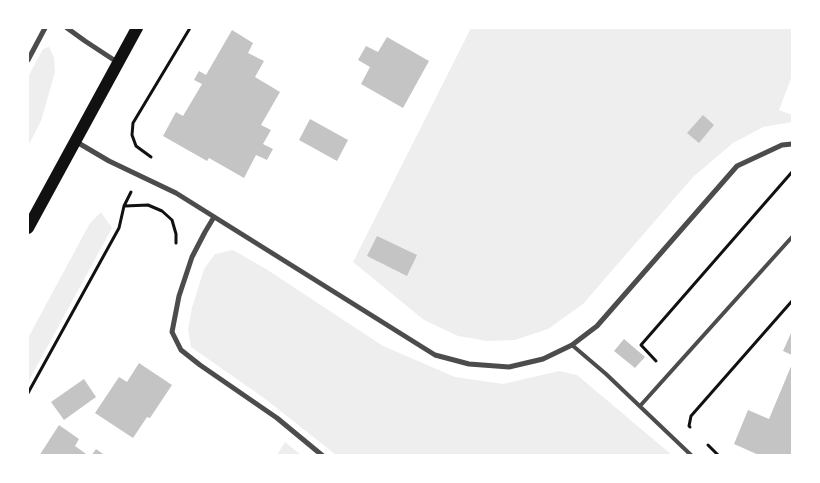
<!DOCTYPE html>
<html>
<head>
<meta charset="utf-8">
<style>
	body { margin:0 }
	#map { position:relative; width:820px; height:483px; overflow:hidden; background:#fff; font-family:Ubuntu,sans-serif }
	canvas { display:block }
	.frame { position:absolute; inset:0; border:29px solid #fff; pointer-events:none }
</style>
</head>
<body>
<div id="map">
<canvas width="820" height="483"></canvas>
<div class="frame"></div>
</div>
<script>
const ctx = document.querySelector('canvas').getContext('2d');
ctx.lineJoin = 'round';
function fillPath(path, color) {
  ctx.fillStyle = color;
  ctx.fill(path, 'evenodd');
}
function shape(rows) {
  const path = new Path2D();
  for (const r of rows) {
    path.moveTo(r[0], r[1]);
    for (let i = 2; i < r.length; i += 2) path.lineTo(r[i], r[i + 1]);
  }
  return path;
}
function stroke(path, color, width, dash) {
  ctx.strokeStyle = color;
  ctx.lineWidth = width;
  ctx.lineCap = dash ? 'butt' : 'round';
  ctx.setLineDash(dash || []);
  ctx.stroke(path);
}
fillPath(shape([
	[471,28,792,28,792,76,779,110,792,115,792,122,763,127,733,143,693,177,583,304,548,329,515,340,487,341,458,336,424,320,353,262],
	[49,47,54,57,55,72,41,121,28,146,28,77,43,49],
	[101,212,112,228,28,382,28,338,90,223],
	[233,250,266,269,383,346,455,377,503,384,559,371,577,375,672,455,336,455,264,398,191,347,188,329,192,308,204,269,215,254],
	[285,442,301,455,277,455]
]), '#eee');
fillPath(shape([
	[232,30,253,43,248,53,264,61,255,77,280,92,261,125,271,130,263,144,273,149,267,160,256,155,244,178,209,158,207,161,163,136,176,112,183,116,202,84,194,80,199,71,206,75],
	[387,37,429,61,403,108,361,84,370,67,358,60,366,46,378,52],
	[703,115,714,125,699,143,687,133],
	[310,119,348,140,337,161,299,140],
	[377,236,417,255,407,276,367,256],
	[791,333,792,333,792,355,783,351],
	[624,339,645,357,635,368,614,351],
	[139,363,172,385,150,418,147,417,133,438,95,413,119,377,127,382],
	[792,364,792,456,761,456,734,444,748,410,769,419],
	[84,379,96,397,64,420,51,402],
	[59,425,79,439,75,446,89,456,39,456],
	[96,449,106,456,91,456]
]), '#c4c4c4');
stroke(shape([
	[151,157,136,146,132,135,133,123,190,28],
	[125,206,148,205,162,211,172,220,176,234,176,243],
	[656,361,641,345,792,172],
	[28,393,119,228,124,206,131,192],
	[690,427,689,426,691,416,792,301],
	[708,445,719,456]
]), '#111', 3);
stroke(shape([
	[572,345,606,374,692,456],
	[640,406,792,237]
]), '#4c4c4c', 4);
stroke(shape([
	[67,28,85,41,117,62],
	[28,60,45,28],
	[75,141,109,161,176,193,435,355,469,364,509,367,543,359,572,345,597,326,737,166,782,145,792,144],
	[214,217,205,232,192,257,179,296,172,332,181,350,200,365,277,418,323,456]
]), '#4c4c4c', 5);
stroke(shape([
	[28,228,137,28]
]), '#111', 12);
</script>
</body>
</html>
